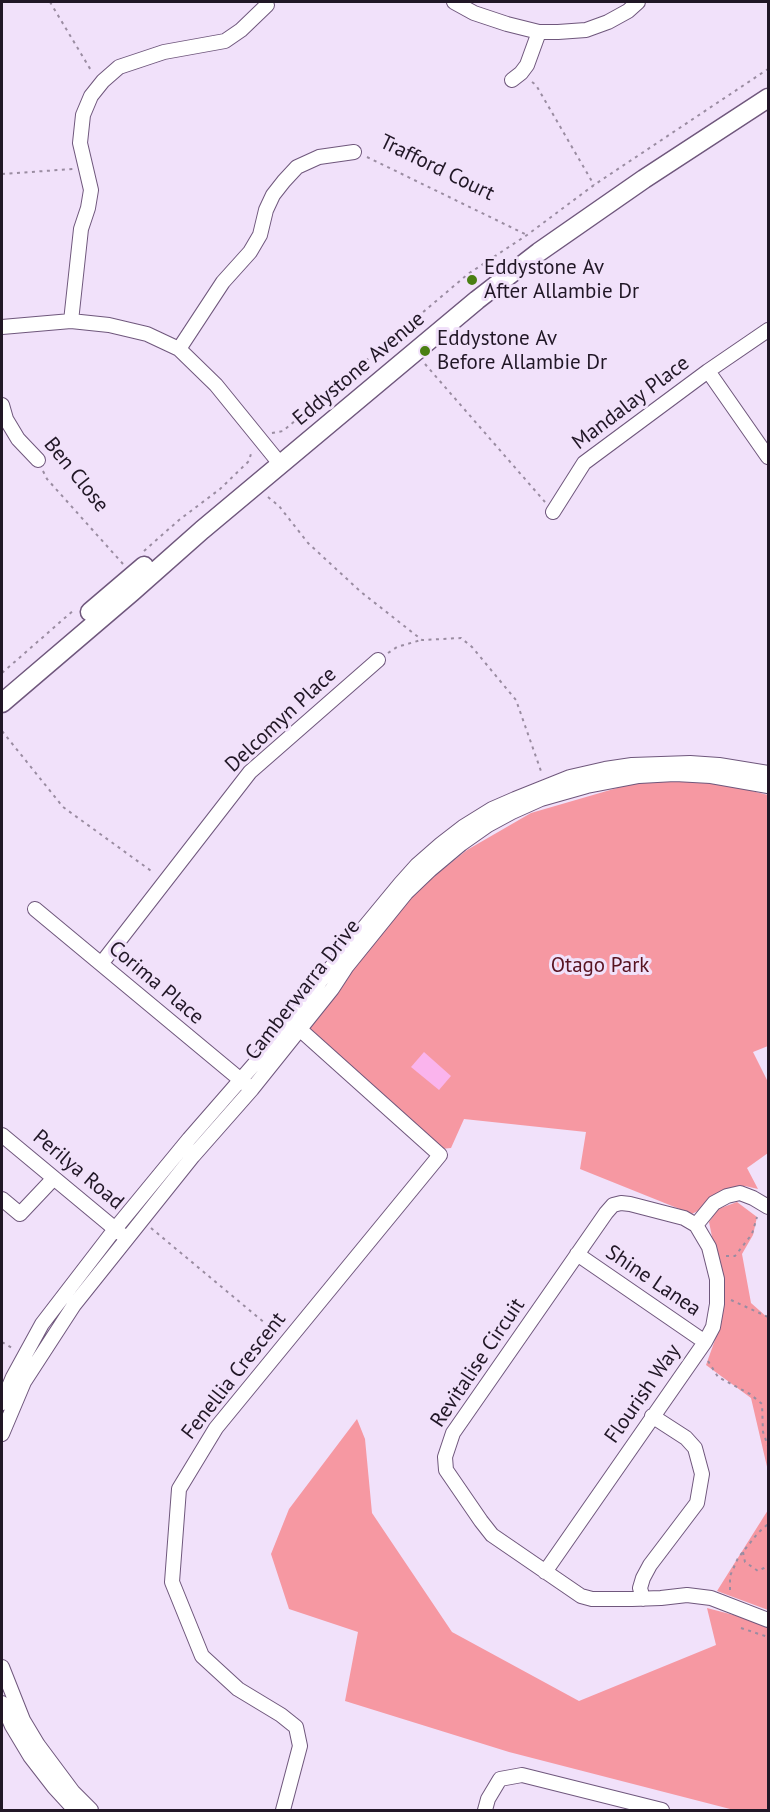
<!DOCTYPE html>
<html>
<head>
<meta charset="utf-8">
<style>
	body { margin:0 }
	#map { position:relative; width:770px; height:1812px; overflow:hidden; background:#f1e1fa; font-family:"PT Sans",sans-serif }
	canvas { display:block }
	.frame { position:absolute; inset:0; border:3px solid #211726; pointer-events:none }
</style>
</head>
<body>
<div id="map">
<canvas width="770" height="1812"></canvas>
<div class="frame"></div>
</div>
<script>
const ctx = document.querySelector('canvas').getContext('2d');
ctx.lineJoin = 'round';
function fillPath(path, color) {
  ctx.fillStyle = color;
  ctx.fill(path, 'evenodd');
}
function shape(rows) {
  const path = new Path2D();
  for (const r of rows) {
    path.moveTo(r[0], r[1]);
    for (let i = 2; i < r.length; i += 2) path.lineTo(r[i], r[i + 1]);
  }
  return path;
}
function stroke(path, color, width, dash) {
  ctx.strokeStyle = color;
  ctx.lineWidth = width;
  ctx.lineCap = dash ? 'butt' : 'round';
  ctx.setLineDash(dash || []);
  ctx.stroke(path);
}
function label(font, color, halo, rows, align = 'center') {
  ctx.font = font + ' "PT Sans",sans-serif';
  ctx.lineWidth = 6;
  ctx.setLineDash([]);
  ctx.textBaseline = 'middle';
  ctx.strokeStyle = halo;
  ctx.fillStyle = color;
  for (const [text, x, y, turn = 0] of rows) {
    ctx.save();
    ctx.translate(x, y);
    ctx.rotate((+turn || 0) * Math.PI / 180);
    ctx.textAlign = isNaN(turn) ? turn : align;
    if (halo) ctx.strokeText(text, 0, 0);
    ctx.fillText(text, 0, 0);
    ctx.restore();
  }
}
fillPath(shape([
	[648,779,708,780,768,795,768,1046,753,1052,768,1082,768,1153,747,1168,758,1189,745,1186,692,1214,580,1169,586,1132,464,1119,451,1148,441,1149,304,1026,347,966,418,889,467,850,531,813],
	[737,1202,757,1217,753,1235,742,1254,751,1303,768,1318,768,1471,751,1398,706,1365,720,1326,724,1296,709,1222,718,1209],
	[357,1419,365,1439,372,1513,452,1632,579,1701,716,1645,707,1608,768,1624,768,1810,734,1810,509,1752,345,1701,358,1632,289,1609,271,1554,289,1509],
	[768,1510,768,1610,717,1591]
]), '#f698a2');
fillPath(shape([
	[424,1052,451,1076,439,1090,411,1067]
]), '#fab4ed');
const minor = shape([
	[454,2,474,13,507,24,539,32,558,32,586,30,608,22,628,11,638,2],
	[512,80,521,73,527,65,539,32],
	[71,321,81,229,88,208,91,190,80,143,83,115,91,96,103,81,119,67,164,52,225,41,241,30,267,5],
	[2,327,71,321,109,325,147,334,179,349,216,385,281,465],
	[179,349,223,282,250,252,260,235,266,210,273,195,284,181,297,167,319,157,354,152],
	[708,371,768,457],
	[2,405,6,419,18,439,38,460],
	[553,512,584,463,708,371,768,330],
	[35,909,248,1086],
	[101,964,250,772,378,660],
	[2,1135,120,1233],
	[2,1199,20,1214,54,1178],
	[768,1207,753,1198,740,1193,727,1196,714,1203,696,1225,684,1218,630,1204,621,1203,613,1205,606,1213,453,1433,445,1457,446,1470,481,1521,492,1535,581,1596,592,1599,632,1599,661,1598,687,1595,711,1598,768,1620],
	[577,1254,705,1342],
	[2,1403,13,1377,42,1324,115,1229,189,1139,291,1022,324,976,400,884,417,865,441,844,463,827,492,809,515,799,570,777,605,769,632,765,690,763,719,765,768,773],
	[2,1434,24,1382,74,1305,193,1156,252,1089,332,989,347,966,406,893,430,870,461,844,488,825,512,812,541,799,587,786,639,776,675,774,711,776,768,786],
	[545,1572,705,1342,713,1327,717,1304,717,1279,709,1247,696,1225],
	[643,1599,640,1588,643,1578,650,1565,697,1503,702,1474,695,1448,686,1438,652,1416],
	[2,1667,23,1720,38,1745,73,1792,91,1810],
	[2,1703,12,1726,30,1756,54,1787,75,1810],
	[283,1810,300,1746,296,1727,281,1715,238,1689,202,1656,172,1582,179,1489,216,1428,440,1155,295,1025],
	[485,1810,488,1799,500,1779,522,1775,662,1810]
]);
const major = shape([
	[90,612,144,566],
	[2,703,132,592,202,530,477,300,539,252,644,179,768,98]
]);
stroke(minor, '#6f577c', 16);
stroke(major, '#6f577c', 21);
stroke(shape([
	[50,2,92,72],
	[532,82,536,85,594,185],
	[367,157,527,235],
	[2,174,73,169],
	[425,364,545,502],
	[272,433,283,431,468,274,527,235,594,185,768,69],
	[43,471,47,479,123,564],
	[268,497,279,506,308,543,361,592,422,640,461,638,472,647,516,700,542,774],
	[144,551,179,520,220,489,249,461,252,450],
	[388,653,397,647,421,640],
	[2,673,75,609],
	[2,731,63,807,154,873],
	[151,1228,278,1334],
	[726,1256,735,1256,752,1234,757,1217],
	[731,1300,768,1317],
	[2,1342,14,1349],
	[708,1361,718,1377,750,1394,762,1404,763,1432,768,1446],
	[743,1552,745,1562,758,1571,764,1568,768,1564],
	[730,1590,730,1576,738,1558,758,1533,768,1524],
	[741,1628,768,1637]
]), '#9a8ca1', 2, [3, 4.5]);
stroke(minor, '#fff', 14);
stroke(major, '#fff', 18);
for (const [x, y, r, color] of [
	[472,280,6,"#4a7f13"],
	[425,351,6,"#4a7f13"]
]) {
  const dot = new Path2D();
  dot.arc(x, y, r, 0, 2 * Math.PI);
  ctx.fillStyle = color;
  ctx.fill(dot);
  stroke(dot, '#f1e1fa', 2);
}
label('21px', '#211726', '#f1e1fa', [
	["Trafford Court",437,168,26],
	["Eddystone Avenue",359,369,-40],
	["Mandalay Place",631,403,-37],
	["Ben Close",76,475,51],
	["Delcomyn Place",281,720,-43],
	["Corima Place",156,983,40],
	["Camberwarra Drive",303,990,-52],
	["Perilya Road",78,1170,40],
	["Shine Lanea",653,1281,34],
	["Revitalise Circuit",478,1363,-56],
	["Fenellia Crescent",234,1376,-52],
	["Flourish Way",643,1394,-55]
]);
label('21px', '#211726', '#f1e1fa', [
	["Eddystone Av",484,268],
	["After Allambie Dr",484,292],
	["Eddystone Av",437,339],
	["Before Allambie Dr",437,363]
], 'left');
label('21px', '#581321', '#f1e1fa', [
	["Otago Park",600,966]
]);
</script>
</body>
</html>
